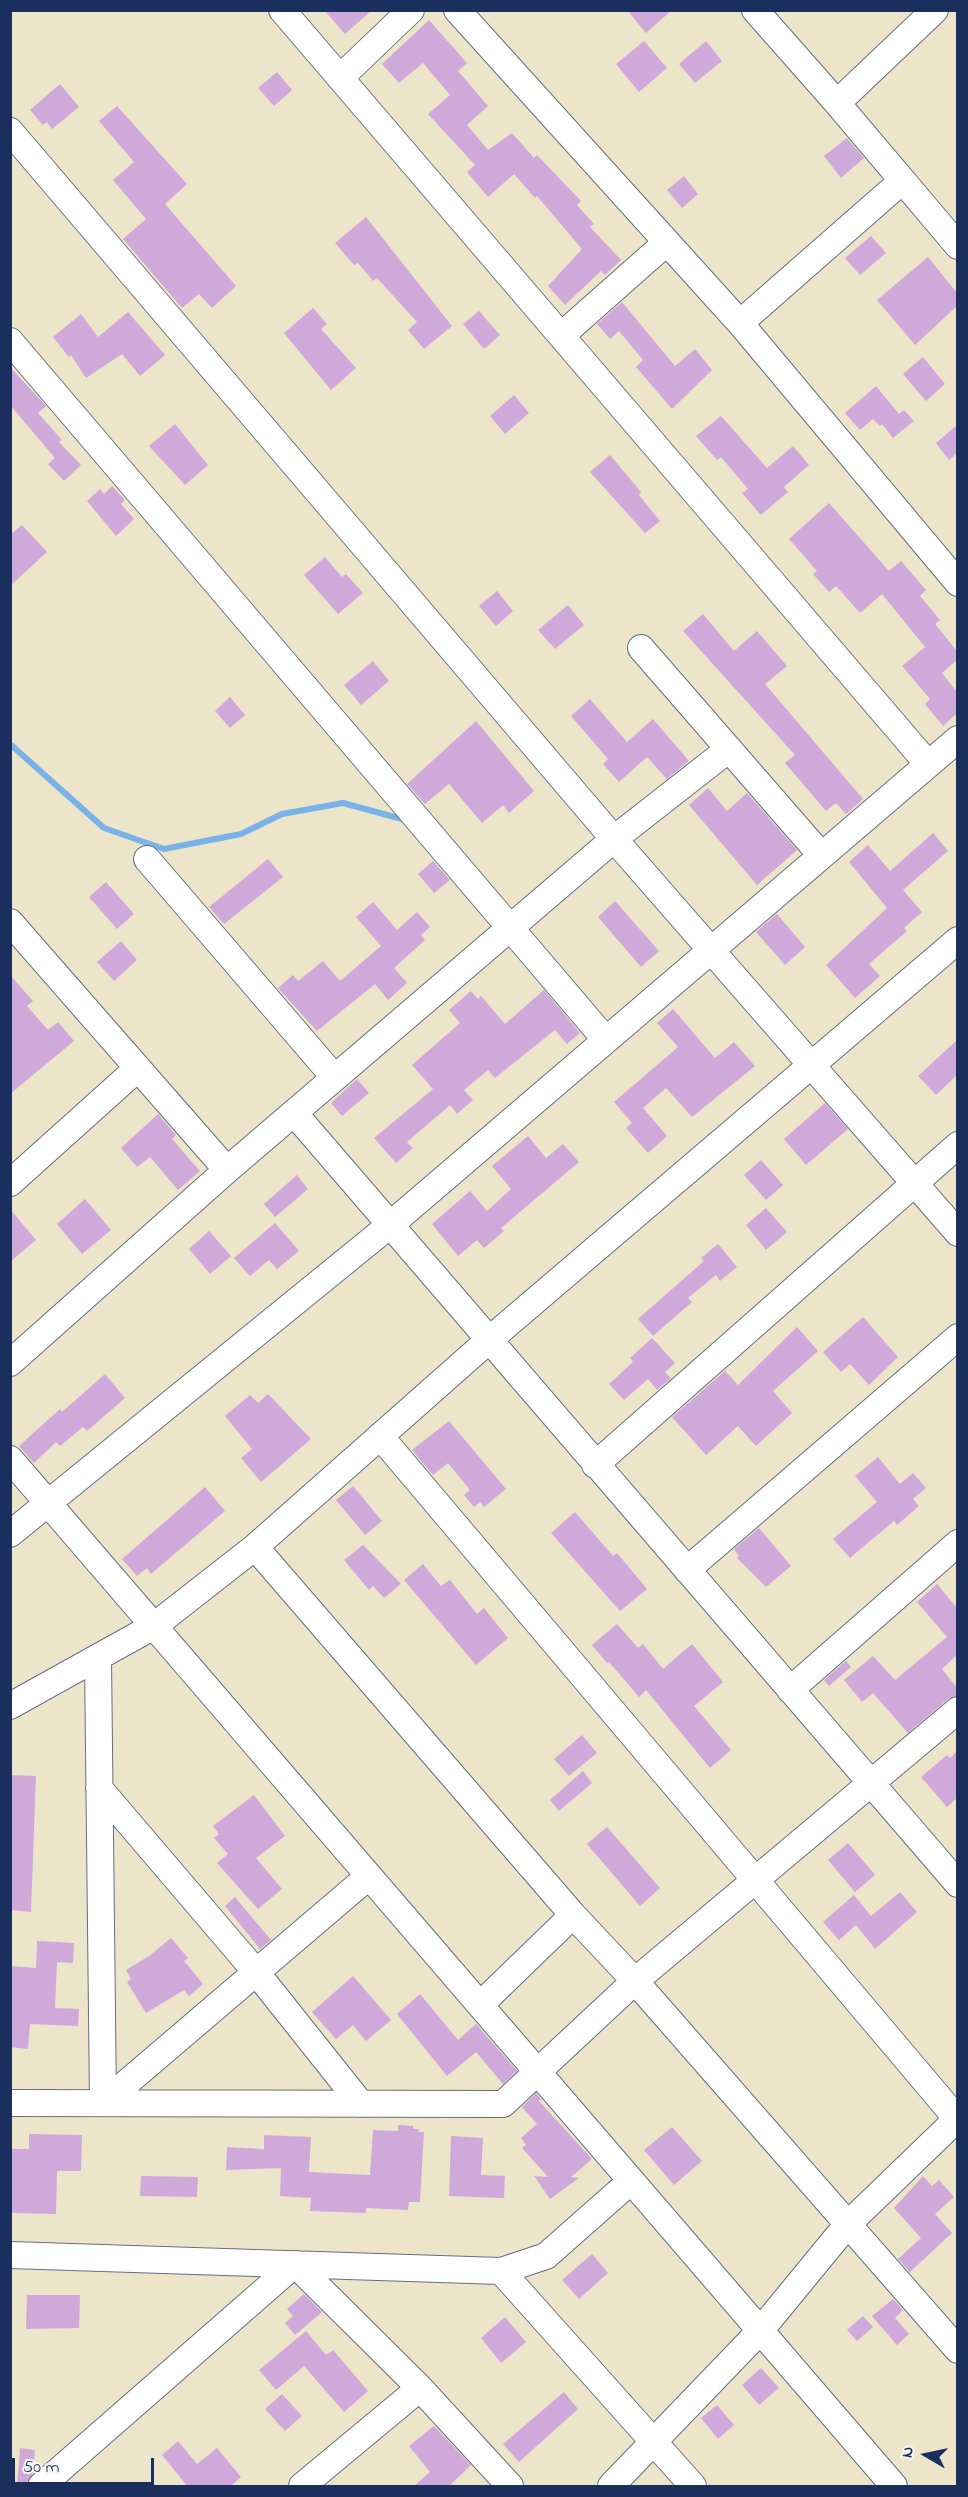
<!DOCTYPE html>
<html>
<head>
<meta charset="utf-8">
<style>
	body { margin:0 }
	#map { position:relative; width:968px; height:2497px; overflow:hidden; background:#ede5ca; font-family:"Indie Flower",sans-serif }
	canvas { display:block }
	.frame { position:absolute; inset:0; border:12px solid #1b2f5e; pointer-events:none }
	.north { position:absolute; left:896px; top:2425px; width:60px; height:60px; -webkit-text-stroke:4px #f6f6f2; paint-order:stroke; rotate:279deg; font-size:16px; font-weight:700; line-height:24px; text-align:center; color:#1b2f5e }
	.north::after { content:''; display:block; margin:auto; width:21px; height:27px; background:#1b2f5e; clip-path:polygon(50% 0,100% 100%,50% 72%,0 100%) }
	.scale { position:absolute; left:12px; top:2458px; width:142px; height:27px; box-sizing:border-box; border:3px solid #1b2f5e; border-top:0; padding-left:8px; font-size:18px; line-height:21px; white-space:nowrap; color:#1b2f5e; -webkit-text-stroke:4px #f6f6f2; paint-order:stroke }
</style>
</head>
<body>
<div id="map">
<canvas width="968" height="2497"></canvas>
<div class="frame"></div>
<div class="north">N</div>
<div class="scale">50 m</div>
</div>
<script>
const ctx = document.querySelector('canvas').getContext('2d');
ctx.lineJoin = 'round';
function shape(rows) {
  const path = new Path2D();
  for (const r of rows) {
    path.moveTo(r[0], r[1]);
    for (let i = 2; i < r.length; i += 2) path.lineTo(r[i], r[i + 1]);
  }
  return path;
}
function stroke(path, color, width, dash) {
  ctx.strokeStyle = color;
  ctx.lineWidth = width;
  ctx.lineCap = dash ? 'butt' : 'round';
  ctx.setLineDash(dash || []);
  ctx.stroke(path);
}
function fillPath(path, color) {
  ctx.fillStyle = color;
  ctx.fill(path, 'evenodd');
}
stroke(shape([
	[10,744,104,828,164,849,241,834,282,814,343,803,402,819]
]), '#78b2e9', 6);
fillPath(shape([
	[324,10,372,10,345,34],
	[627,10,672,10,646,33],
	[429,20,467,63,458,71,488,106,467,125,488,150,512,133,534,158,537,155,581,201,577,205,594,224,590,227,621,260,605,275,601,271,565,305,548,286,582,249,537,196,535,198,514,174,488,197,467,172,475,165,428,114,450,95,423,63,399,83,382,64],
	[644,41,667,68,639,92,616,64],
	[706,41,722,61,695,83,679,64],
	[277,72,292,90,274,106,258,88],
	[60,84,79,107,52,129,47,122,43,125,30,110],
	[117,106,187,184,165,204,236,286,212,308,199,294,182,308,123,239,146,219,113,180,134,162,99,121],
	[847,138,864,158,841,178,824,156],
	[684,176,698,194,682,208,667,190],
	[366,217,452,326,424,349,408,330,417,322,377,278,373,281,358,263,354,265,335,243],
	[871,236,886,253,860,275,845,258],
	[928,257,957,293,957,306,915,345,877,300],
	[622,302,675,366,695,349,712,370,672,409,636,367,643,360,619,331,610,339,597,324],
	[313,308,327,324,321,329,356,368,331,390,284,333],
	[479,311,500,335,484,349,463,324],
	[128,312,165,355,140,376,122,354,86,378,71,355,69,357,53,337,81,314,98,337],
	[923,357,945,384,926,401,903,374],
	[10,367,46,406,38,413,62,440,59,442,81,465,64,481,48,464,55,458,10,405],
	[876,386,899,414,904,410,914,421,893,438,882,424,880,426,873,419,860,430,845,413],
	[514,395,529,413,505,434,490,416],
	[721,416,767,468,793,446,809,465,784,487,788,492,761,515,742,493,748,489,721,457,717,460,696,436],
	[175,424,208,465,185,485,149,446],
	[957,425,957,453,949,460,936,443],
	[610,455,641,492,639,495,660,521,645,533,590,472],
	[112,486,125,500,121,504,134,519,116,536,87,501,100,489,104,494],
	[829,503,889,571,901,561,926,590,920,596,940,620,935,624,957,651,957,660,942,673,957,692,957,713,943,726,925,704,930,699,902,666,925,647,882,594,860,613,836,586,829,592,813,574,817,571,789,539],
	[22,525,47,552,10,586,10,535],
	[325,557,342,577,346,574,363,593,338,614,304,575],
	[497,591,513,611,496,626,479,606],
	[568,605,584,625,555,649,538,630],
	[703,614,734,651,757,631,787,666,765,684,863,799,846,814,836,803,826,811,785,763,795,755,683,631],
	[373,661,389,681,361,705,344,685],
	[230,697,245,715,230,728,215,711],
	[590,699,627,742,653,719,689,761,667,779,647,757,619,782,603,764,608,759,571,716],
	[476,721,534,791,509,813,503,805,482,823,449,784,425,804,407,784],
	[708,788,727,811,747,793,797,850,757,885,689,805],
	[933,833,948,851,903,890,922,912,904,928,907,931,869,964,880,976,855,998,826,965,887,908,849,862,868,845,890,871],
	[268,859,283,877,224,924,209,907],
	[433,861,450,880,434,893,418,874],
	[106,882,134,914,117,929,89,897],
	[615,901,659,951,641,967,598,917],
	[373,902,397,930,417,912,430,927,421,935,425,940,394,968,407,983,388,1000,375,984,317,1031,278,988,293,975,298,981,323,961,340,981,381,946,356,917],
	[777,914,805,947,785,965,756,932],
	[121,941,137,960,114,981,97,962],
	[10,975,33,1001,27,1006,48,1030,58,1022,74,1041,10,1094],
	[544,990,580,1033,567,1044,555,1030,495,1078,488,1070,464,1090,473,1100,457,1114,450,1105,407,1142,413,1148,396,1163,374,1138,433,1089,412,1065,460,1023,449,1010,471,991,478,999,481,996,505,1024],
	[673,1009,715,1058,734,1042,755,1066,692,1117,666,1088,643,1108,667,1136,648,1153,626,1128,632,1123,614,1102,678,1047,657,1023],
	[957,1040,957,1075,936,1095,918,1076],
	[357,1079,369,1093,342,1116,331,1103],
	[825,1103,848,1129,806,1165,784,1139],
	[158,1114,176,1135,172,1139,200,1171,178,1190,150,1157,137,1167,121,1148],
	[528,1136,546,1158,563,1144,579,1162,501,1228,504,1231,484,1248,477,1240,458,1256,432,1224,470,1191,487,1211,511,1189,492,1166],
	[761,1160,783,1185,766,1200,744,1175],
	[297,1175,308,1189,275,1217,264,1204],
	[85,1199,111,1230,82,1254,57,1224],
	[766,1208,787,1232,766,1250,746,1225],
	[10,1209,36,1240,10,1262],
	[275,1223,299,1251,277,1269,269,1260,250,1276,234,1258],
	[209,1231,231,1256,210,1274,189,1249],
	[718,1244,737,1267,720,1281,716,1275,688,1298,692,1302,653,1336,638,1319,704,1261,701,1258],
	[863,1317,898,1357,869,1385,850,1364,841,1372,823,1352],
	[797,1327,818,1351,773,1391,792,1413,756,1446,738,1426,706,1455,672,1417,725,1371,738,1385],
	[652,1338,675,1363,665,1372,671,1378,657,1390,648,1379,624,1400,609,1384,633,1362,630,1358],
	[105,1374,125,1398,87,1431,83,1427,60,1446,56,1442,34,1463,19,1446,60,1409,62,1412],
	[268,1394,311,1439,261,1482,241,1458,252,1449,225,1416,250,1395,258,1403],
	[449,1421,506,1489,484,1507,480,1502,474,1507,464,1495,470,1490,448,1463,433,1475,412,1450],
	[878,1457,900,1484,913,1473,926,1488,913,1499,919,1506,897,1525,894,1521,850,1558,833,1539,877,1502,855,1476],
	[353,1486,382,1521,365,1535,336,1500],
	[205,1487,225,1511,151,1574,147,1568,137,1576,122,1559],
	[575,1512,613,1556,617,1553,647,1589,620,1611,551,1533],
	[759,1528,791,1566,766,1587,737,1558,739,1556,734,1549],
	[363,1545,401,1584,384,1598,373,1586,369,1590,344,1560],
	[423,1564,441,1586,450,1580,477,1614,484,1608,508,1638,476,1665,404,1580],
	[937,1584,957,1608,957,1655,942,1669,957,1688,957,1695,948,1699,908,1733,873,1693,862,1702,844,1680,873,1656,895,1680,947,1637,917,1602],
	[617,1624,638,1648,643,1644,663,1669,692,1644,723,1682,694,1706,731,1750,710,1768,646,1690,639,1697,609,1662,607,1663,592,1645],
	[846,1661,851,1667,829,1686,824,1680],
	[582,1735,597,1753,569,1776,554,1759],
	[957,1751,957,1798,947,1807,921,1777,947,1755,950,1758],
	[583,1771,592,1783,559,1811,550,1800],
	[10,1775,36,1776,31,1912,10,1910],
	[254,1795,285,1836,256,1858,282,1889,258,1909,217,1863,228,1854,214,1838,219,1834,213,1826],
	[607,1827,660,1888,640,1906,587,1844],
	[848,1843,875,1875,855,1892,828,1860],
	[900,1892,917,1912,875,1949,856,1925,839,1940,823,1922,854,1895,871,1916],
	[235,1897,271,1940,260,1949,225,1906],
	[171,1938,188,1958,184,1961,203,1984,189,1996,184,1990,146,2013,127,1982,131,1979,126,1970,149,1956],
	[37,1941,74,1943,73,1963,57,1962,55,2008,79,2009,78,2026,30,2024,28,2049,10,2047,10,1966,36,1968],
	[353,1976,391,2020,366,2041,353,2025,336,2039,312,2012],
	[420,1994,458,2040,476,2024,517,2071,503,2084,476,2052,447,2076,397,2014],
	[536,2093,541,2099,539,2101,592,2159,571,2177,579,2178,550,2199,534,2176,548,2177,522,2148,526,2145,521,2138,537,2124,522,2107],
	[398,2125,413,2126,413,2129,419,2129,418,2132,424,2132,420,2202,409,2202,408,2210,366,2208,366,2213,310,2211,311,2198,280,2196,281,2168,226,2170,227,2147,264,2149,264,2135,311,2137,309,2172,370,2175,373,2130,398,2131],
	[672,2127,702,2161,674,2185,644,2150],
	[29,2134,82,2135,81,2171,57,2171,56,2214,10,2213,10,2149,29,2149],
	[451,2136,483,2138,481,2175,505,2176,504,2198,449,2196],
	[141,2176,198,2177,197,2197,140,2196],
	[923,2176,932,2186,939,2180,954,2197,935,2214,952,2233,910,2272,898,2259,921,2238,894,2208],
	[592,2254,608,2273,579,2299,562,2280],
	[304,2294,322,2312,295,2335,285,2323,293,2316,287,2309],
	[27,2295,80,2295,79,2328,26,2329],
	[893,2299,903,2310,895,2318,909,2334,897,2345,872,2316],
	[863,2316,873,2327,857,2341,847,2330],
	[505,2317,526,2342,501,2363,481,2338],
	[306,2331,326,2355,333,2350,368,2391,344,2412,304,2366,276,2390,259,2370],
	[761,2368,779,2388,759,2405,742,2385],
	[564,2392,578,2409,519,2462,503,2444],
	[282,2394,302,2416,285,2431,265,2409],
	[717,2405,734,2425,718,2439,701,2418],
	[434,2426,471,2465,448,2487,413,2487,430,2472,409,2446],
	[178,2441,197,2464,217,2448,241,2477,230,2487,188,2487,162,2455],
	[20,2448,35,2450,33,2473,26,2487,17,2487]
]), '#cea9da');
const minor = shape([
	[282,10,928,764],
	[457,10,740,323,958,583],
	[755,10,837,103,958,246],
	[340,78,411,10],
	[837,103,935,10],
	[10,131,614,839,958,1233],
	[740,323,902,181],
	[562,335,667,242],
	[10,341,605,1039],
	[641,648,821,855],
	[147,859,335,1078],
	[10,922,227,1170],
	[294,1113,958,1884],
	[10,1183,138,1068],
	[10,1363,227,1170,614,839,729,749],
	[380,1436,958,2120],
	[10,1459,894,2486],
	[595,1465,958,1145],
	[10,1534,390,1225,958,739],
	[255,1547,573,1915,635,1981,958,2350],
	[687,1570,958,1337],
	[98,1659,103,2103],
	[790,1690,958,1543],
	[10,1706,154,1626,255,1547,489,1340,958,940],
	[99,1788,256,1972,361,2104],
	[480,2005,573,1915],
	[10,2103,503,2104,635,1981,958,1710],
	[103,2103,369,1876],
	[10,2255,501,2271,693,2486],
	[501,2271,546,2256,631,2181],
	[41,2486,295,2264,420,2388,510,2486],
	[302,2486,420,2388],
	[611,2486,760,2331,847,2225,958,2118]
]);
stroke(minor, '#646f84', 28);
stroke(minor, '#fff', 26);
</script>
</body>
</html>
